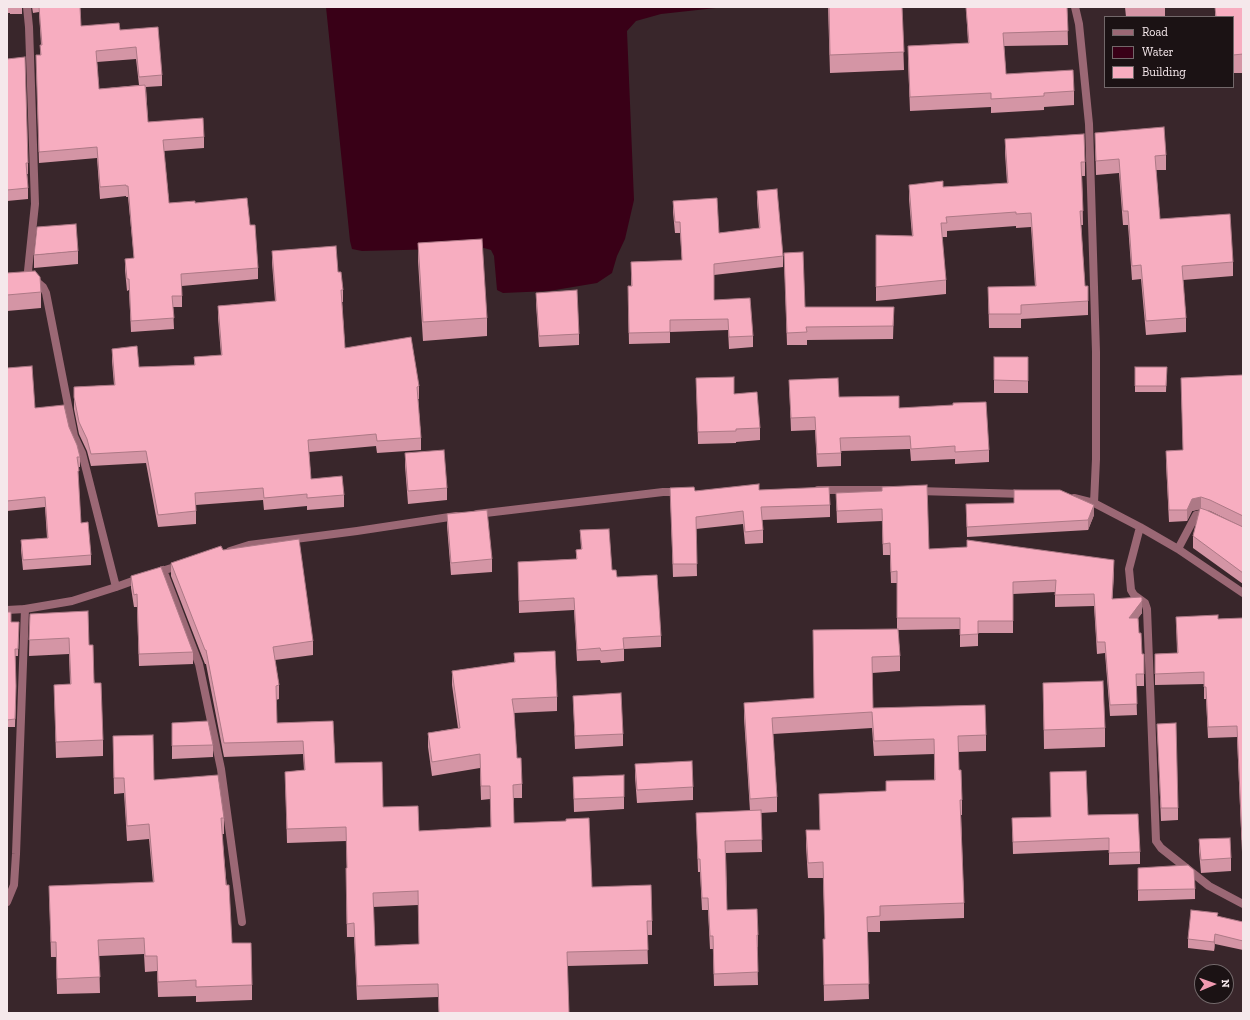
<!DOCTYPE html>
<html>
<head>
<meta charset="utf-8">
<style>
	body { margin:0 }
	#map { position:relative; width:1250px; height:1020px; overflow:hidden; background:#39262b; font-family:"Zilla Slab",serif }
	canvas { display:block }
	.frame { position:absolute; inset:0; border:8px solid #f5e8eb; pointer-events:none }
	.legend { position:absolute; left:1104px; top:16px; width:130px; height:72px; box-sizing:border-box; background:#1b1214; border:1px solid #72686a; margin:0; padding:5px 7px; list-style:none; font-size:12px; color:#f5e8eb }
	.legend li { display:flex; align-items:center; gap:8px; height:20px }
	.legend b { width:20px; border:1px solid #72686a }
	.north { position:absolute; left:1194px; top:964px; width:40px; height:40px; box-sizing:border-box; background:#1b1214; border:1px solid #72686a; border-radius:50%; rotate:88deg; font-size:11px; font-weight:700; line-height:16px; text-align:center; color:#f5e8eb }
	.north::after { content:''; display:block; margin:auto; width:14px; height:18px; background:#f19ab1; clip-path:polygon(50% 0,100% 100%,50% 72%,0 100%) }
</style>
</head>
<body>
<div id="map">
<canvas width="1250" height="1020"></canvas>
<div class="frame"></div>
<ul class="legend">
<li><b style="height:5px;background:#9b6875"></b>Road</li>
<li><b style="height:11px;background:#390017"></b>Water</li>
<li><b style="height:11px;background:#f7adc0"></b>Building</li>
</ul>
<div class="north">N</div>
</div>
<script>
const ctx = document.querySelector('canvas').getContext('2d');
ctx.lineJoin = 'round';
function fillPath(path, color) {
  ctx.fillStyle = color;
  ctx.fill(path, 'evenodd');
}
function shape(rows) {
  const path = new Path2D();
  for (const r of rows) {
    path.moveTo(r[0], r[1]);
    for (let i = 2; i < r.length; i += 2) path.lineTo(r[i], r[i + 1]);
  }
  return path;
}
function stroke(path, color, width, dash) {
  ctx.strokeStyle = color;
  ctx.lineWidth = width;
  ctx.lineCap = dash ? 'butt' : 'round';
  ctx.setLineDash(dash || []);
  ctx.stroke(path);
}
fillPath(shape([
	[326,7,725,7,661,14,636,21,627,31,634,200,625,239,617,256,612,273,597,283,549,291,503,293,497,290,494,256,491,250,484,248,362,251,352,249,350,241]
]), '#390017');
stroke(shape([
	[7,902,14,885,16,854,25,609]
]), '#9b6875', 8);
stroke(shape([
	[27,7,29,27,35,204,28,271,30,276,43,287,46,293,74,436,82,453,116,587],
	[1075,7,1079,24,1089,124,1096,352,1096,459,1094,503],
	[818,490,892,490],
	[918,491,1024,494],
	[1074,498,1094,503,1140,527,1178,549,1243,593],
	[477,514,663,492,680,492],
	[1140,527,1129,569,1131,590,1134,595,1145,603,1147,609,1156,841,1161,848,1209,886,1243,904],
	[1178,549,1196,515,1201,514,1208,517],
	[230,551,249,545,357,531,456,516],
	[163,570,199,664,221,769,242,922],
	[152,574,181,565],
	[7,610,25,609,72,601,116,587,141,578]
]), '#9b6875', 8);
fillPath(shape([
	[7,7,22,7,22,14,10,14,10,13,7,13],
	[32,7,80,7,81,26,120,30,162,75,162,86,146,87,148,122,204,137,204,148,164,151,169,203,195,203,250,225,258,268,258,279,182,286,182,307,173,307,174,329,131,332,129,290,127,291,125,270,125,259,134,258,128,197,126,197,126,196,100,199,97,158,39,163,36,55,40,55,41,45,39,12,33,13],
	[136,59,139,85,99,89,97,62],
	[828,7,902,7,904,70,830,73],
	[966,7,1067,7,1068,45,1004,46,1006,74,1074,91,1074,105,1044,107,1044,110,991,113,991,107,910,111,908,60,908,46,968,43],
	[1125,7,1165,7,1165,17,1126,17],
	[1215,7,1243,7,1243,73,1233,73,1233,17,1215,17],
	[7,59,28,163,28,174,27,174,28,188,28,199,7,201],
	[1095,133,1166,155,1166,170,1156,170,1160,219,1233,262,1233,276,1183,280,1186,318,1186,332,1146,335,1141,279,1132,280,1128,225,1123,225,1119,173,1096,175],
	[1005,139,1085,162,1085,176,1082,176,1083,225,1081,225,1085,286,1088,301,1088,315,1021,319,1021,328,989,328,988,287,1035,287,1031,227,1016,228,1016,226,947,231,947,237,942,237,946,280,946,294,876,301,876,235,912,236,909,199,909,185,943,187,1007,183,1005,153],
	[757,191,783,256,783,267,714,275,714,300,753,336,753,347,729,349,728,330,670,332,670,343,629,344,628,298,631,286,631,262,682,260,680,233,675,233,673,212,673,201,719,233,759,228,757,202],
	[418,243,487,318,487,336,423,341,418,261],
	[78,251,78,264,34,268,34,255],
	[272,251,338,272,343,290,343,302,342,302,345,348,419,386,419,399,418,399,421,438,421,450,377,453,376,446,309,452,311,479,344,495,344,507,307,510,307,506,264,510,263,500,196,505,196,524,158,527,146,463,91,466,87,451,79,434,74,409,74,387,114,385,112,361,112,349,139,367,194,365,194,357,221,355,218,318,218,306,275,301,272,263],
	[784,253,805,307,894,307,893,339,807,340,807,345,787,345],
	[7,273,41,292,41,308,7,311],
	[536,293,579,334,579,345,539,347,536,304],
	[994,357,1028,357,1028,393,994,393],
	[1135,367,1167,367,1166,392,1135,392],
	[7,368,35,408,69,427,80,457,80,467,78,467,78,481,81,523,91,555,91,565,23,570,21,550,21,540,47,538,45,507,7,511],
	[1243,375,1243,527,1210,511,1207,510,1243,527,1243,584,1193,548,1193,536,1200,509,1192,511,1187,521,1169,522,1166,463,1166,451,1183,450,1181,378],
	[696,378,734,394,760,428,760,440,736,442,736,443,698,444],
	[789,380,839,397,899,408,989,450,989,462,955,464,955,459,911,461,910,449,841,451,841,466,817,467,815,430,791,431],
	[405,453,447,488,447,500,408,504,405,466],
	[670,488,695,491,759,490,830,505,830,517,762,520,763,530,763,543,745,544,743,524,696,529,697,576,673,577],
	[882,491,929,549,1114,572,1112,599,1142,613,1138,618,1139,633,1144,674,1144,686,1136,686,1137,715,1110,716,1105,653,1097,654,1094,606,1055,607,1055,592,1013,594,1013,633,978,633,978,646,960,647,960,629,898,630,900,656,900,671,872,673,873,708,986,735,986,751,958,752,959,770,962,800,962,815,961,815,964,903,964,918,880,921,880,932,867,932,869,999,824,1001,823,939,825,939,823,878,808,878,806,846,806,830,820,830,819,794,886,791,886,781,934,780,934,754,874,756,872,728,773,734,777,797,777,812,761,813,762,852,726,853,727,910,758,935,758,947,757,947,758,985,714,986,713,949,710,949,708,910,702,910,700,872,698,872,696,813,750,811,744,718,744,703,814,698,897,629,897,583,891,583,890,555,883,555,882,521,837,523,836,493],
	[966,504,1094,515,1088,530,967,537],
	[447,514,492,559,492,572,451,575,447,526],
	[580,530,612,570,661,636,661,647,624,649,624,661,601,663,600,660,577,661,574,610,519,613,518,562,576,559,576,550,581,549],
	[223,550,313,641,313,655,275,660,279,685,279,699,276,700,277,723,333,721,335,763,383,807,419,831,491,827,490,799,481,800,480,768,432,776,428,747,428,733,458,728,452,685,452,671,514,662,514,653,557,697,557,711,514,713,517,758,522,784,522,798,514,798,514,823,592,887,652,921,652,935,647,935,648,964,567,966,569,1013,439,1013,438,997,357,1000,354,937,347,937,346,881,346,868,347,868,346,841,287,843,285,772,304,770,303,754,224,757,206,664,205,664,171,576,171,563],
	[418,905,419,944,375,946,373,907],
	[131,576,193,652,193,664,139,666,137,607,134,607,131,588],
	[7,612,11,622,19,622,18,656,15,656,16,693,15,727,7,727],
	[30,614,89,645,103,740,103,756,56,758,54,685,70,684,69,654,29,656],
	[1176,617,1218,619,1243,618,1243,852,1242,852,1237,737,1208,738,1206,699,1204,699,1204,684,1155,685,1155,654,1177,653],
	[1043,683,1105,728,1105,747,1044,749],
	[573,696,623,734,623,746,575,749],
	[172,723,213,745,213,757,172,759],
	[1157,724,1178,808,1178,820,1161,821],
	[113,736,154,780,224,818,224,834,222,834,232,943,252,985,252,1000,196,1002,196,996,158,997,157,971,145,972,144,954,99,956,100,993,57,994,56,957,51,957,49,886,153,883,149,839,127,841,124,793,114,794],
	[635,764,693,787,693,800,637,803,635,777],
	[1050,772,1088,815,1140,852,1140,864,1109,865,1109,850,1013,854,1012,818,1051,817],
	[573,777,624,797,624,809,574,812],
	[1199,839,1231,858,1231,871,1201,873,1199,851],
	[1138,868,1195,889,1195,899,1138,901],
	[1218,917,1243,922,1243,950,1215,944,1214,951,1188,948,1188,939]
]), '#d495a5');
fillPath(shape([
	[1201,497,1201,509,1192,511,1187,521,1187,510,1192,499],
	[1094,505,1094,515,1088,530,1088,520],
	[1114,560,1114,572,1112,611,1112,599],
	[1142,601,1142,613,1129,630,1129,618],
	[1215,934,1215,944,1214,951,1214,942]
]), '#ad7986');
const building = shape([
	[39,7,80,7,81,26,119,23,120,30,158,27,162,75,139,77,136,47,96,51,99,89,145,85,148,122,203,118,204,137,163,140,169,203,195,201,195,203,247,198,250,225,255,225,258,268,181,274,182,296,172,296,174,318,131,321,129,279,127,279,125,259,134,258,128,186,126,186,126,185,100,187,97,147,39,152,36,55,41,55,40,45,42,45,39,7],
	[829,7,902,7,904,52,830,55,829,7],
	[966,7,1067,7,1068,31,1003,33,1006,74,1073,70,1074,91,1044,93,1044,96,991,99,991,93,910,97,908,46,969,43,966,7],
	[1215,7,1243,7,1243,54,1233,55,1233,17,1216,17,1215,7],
	[25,57,28,163,26,163,28,188,7,190,7,59,25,57],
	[1164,127,1166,155,1155,156,1160,219,1230,214,1233,262,1182,266,1186,318,1146,321,1141,265,1132,266,1128,211,1123,211,1119,159,1096,161,1095,133,1164,127],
	[1084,134,1085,162,1081,162,1083,211,1080,211,1085,286,1088,286,1088,301,1021,305,1021,314,989,314,988,287,1036,286,1031,213,1016,214,1016,212,946,217,947,223,941,223,946,280,876,287,876,235,913,236,909,185,943,181,943,187,1008,183,1005,139,1084,134],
	[777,189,783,256,714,264,714,300,750,298,753,336,729,337,728,319,670,320,670,332,629,333,628,286,632,286,631,262,682,260,680,222,675,222,673,201,717,198,719,233,760,228,757,191,777,189],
	[76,224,78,251,34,255,37,227,76,224],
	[482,239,487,318,423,322,418,243,482,239],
	[336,246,338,272,341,272,343,290,341,290,345,348,411,337,419,386,417,387,421,438,377,441,376,434,308,440,311,479,342,476,344,495,307,498,307,494,264,498,263,488,195,493,196,511,158,515,146,451,91,454,87,439,79,422,74,397,74,387,115,385,112,349,137,346,139,367,195,365,194,357,222,355,218,306,276,301,272,251,336,246],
	[803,252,805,307,894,307,893,326,806,327,807,332,787,333,784,253,803,252],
	[35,271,40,277,41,292,7,295,7,273,35,271],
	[577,290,579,334,539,336,536,293,577,290],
	[994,357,1028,357,1028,381,994,380,994,357],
	[32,366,35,408,64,405,69,427,77,445,80,457,77,457,79,471,78,471,81,523,88,522,91,555,23,560,21,540,48,538,45,497,7,501,7,368,32,366],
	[1135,367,1167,367,1166,386,1135,386,1135,367],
	[1243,375,1243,516,1210,500,1201,497,1192,499,1187,510,1169,510,1166,451,1183,450,1181,378,1243,375],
	[734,377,734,394,757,392,760,428,736,429,736,431,698,432,696,378,734,377],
	[838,378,839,397,899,396,899,408,953,405,953,403,986,402,989,450,955,452,955,446,911,449,910,436,840,438,841,453,817,454,815,417,791,418,789,380,838,378],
	[444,450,447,488,408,491,405,453,444,450],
	[759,484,759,490,829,487,830,505,761,507,763,530,745,532,743,511,696,517,697,564,673,564,670,488,694,487,695,491,759,484],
	[927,485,929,549,967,547,967,540,1114,560,1112,599,1141,597,1142,598,1142,601,1129,618,1138,618,1139,633,1141,633,1142,654,1144,654,1144,674,1136,674,1137,704,1110,705,1105,642,1097,642,1094,594,1055,595,1056,580,1013,582,1013,621,978,621,978,634,960,635,960,618,897,618,897,571,891,572,890,543,883,544,882,509,837,511,836,493,882,491,882,487,927,485],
	[1014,490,1060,490,1094,505,1088,520,967,527,966,504,1014,503,1014,490],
	[1200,508,1206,510,1243,527,1243,573,1193,536,1200,508],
	[487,510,492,559,451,563,447,514,487,510],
	[609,529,612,570,616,570,617,577,657,575,661,636,623,638,624,649,601,651,600,648,577,650,574,598,519,601,518,562,577,559,576,550,582,549,580,530,609,529],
	[299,539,313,641,273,647,279,685,276,686,277,723,333,721,335,763,382,762,383,807,418,806,419,831,491,827,490,786,481,786,480,754,432,762,428,733,460,728,452,671,515,662,514,653,555,651,557,697,512,699,514,712,517,758,521,758,522,784,513,785,514,823,566,821,566,819,589,818,592,887,651,885,652,921,647,921,648,950,567,952,569,1013,439,1013,438,984,357,986,354,923,347,924,346,868,347,868,346,827,287,829,285,772,305,770,303,741,224,743,206,650,205,650,171,563,221,546,223,550,299,539],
	[418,891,419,944,375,946,373,893,418,891],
	[161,567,193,652,139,654,137,594,134,595,131,576,161,567],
	[88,611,89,645,93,645,94,683,101,683,103,740,56,742,54,685,71,684,69,638,29,640,30,614,88,611],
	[7,612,11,612,11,622,19,622,18,649,15,649,16,686,15,719,7,720,7,612],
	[1218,615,1218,619,1243,618,1243,840,1242,840,1237,726,1208,727,1206,687,1204,687,1204,672,1155,674,1155,654,1178,653,1176,617,1218,615],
	[898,629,900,656,872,657,873,708,985,705,986,735,958,736,959,770,961,770,962,800,960,800,964,903,880,906,880,916,867,917,869,984,824,985,823,939,825,939,823,862,808,863,806,830,820,830,819,794,886,791,886,781,935,780,934,739,874,741,872,712,772,718,777,797,750,799,744,703,814,698,813,630,898,629],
	[1103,681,1105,728,1044,730,1043,683,1103,681],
	[621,693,623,734,575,736,573,696,621,693],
	[208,721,213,745,172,746,172,723,208,721],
	[1176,723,1178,808,1161,808,1157,724,1176,723],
	[153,735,154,780,218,775,224,818,221,818,226,885,229,885,232,943,251,943,252,985,196,987,196,980,158,982,157,956,145,956,144,938,98,940,100,977,57,979,56,942,51,942,49,886,154,882,149,824,127,826,124,778,114,778,113,736,153,735],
	[692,761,693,787,637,790,635,764,692,761],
	[1086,771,1088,815,1138,814,1140,852,1109,853,1109,838,1013,842,1012,818,1051,817,1050,772,1086,771],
	[624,775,624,797,574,799,573,777,624,775],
	[761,810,762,840,725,841,727,910,757,909,758,935,757,935,758,972,714,974,713,936,710,936,708,898,702,898,700,859,698,859,696,813,761,810],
	[1230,838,1231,858,1201,860,1199,839,1230,838],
	[1188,865,1194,870,1195,889,1138,890,1138,868,1188,865],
	[1191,910,1218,913,1217,916,1243,922,1243,941,1215,934,1214,942,1188,939,1191,910]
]);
fillPath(building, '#f7adc0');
stroke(building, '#ad7986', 1);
</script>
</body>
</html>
